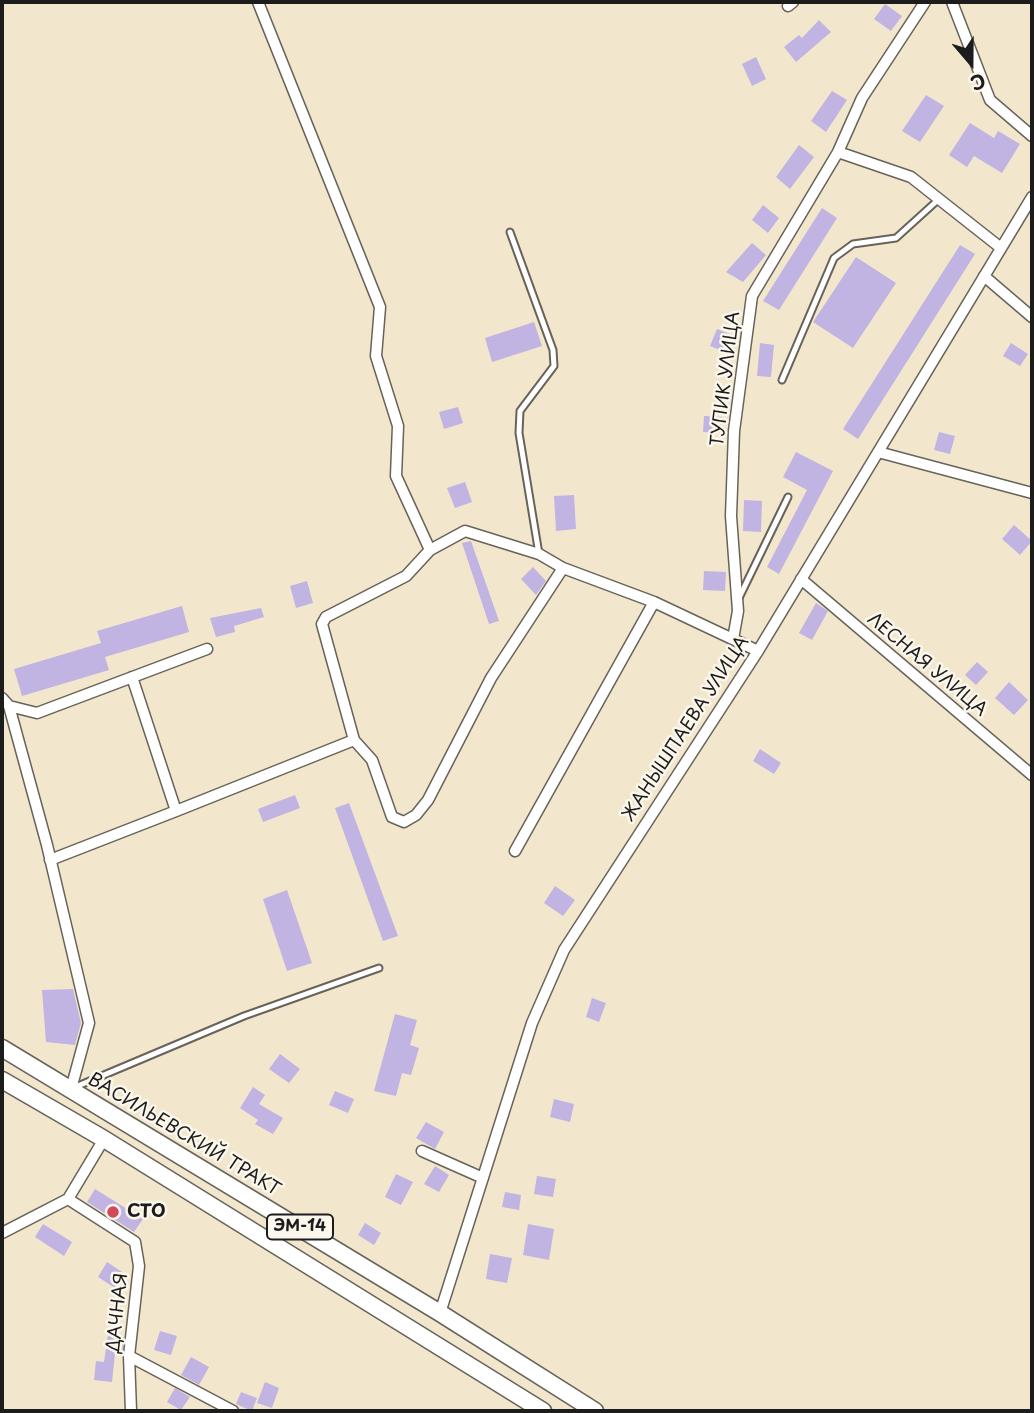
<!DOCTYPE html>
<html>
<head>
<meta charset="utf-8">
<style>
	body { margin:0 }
	#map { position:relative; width:1034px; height:1413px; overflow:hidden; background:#f2e7cd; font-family:"Playpen Sans",sans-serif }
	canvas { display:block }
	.frame { position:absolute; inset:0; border:4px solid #1c1c1c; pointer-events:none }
	.north { position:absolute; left:936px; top:28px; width:70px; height:70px; -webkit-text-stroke:5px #fbf7ec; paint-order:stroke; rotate:160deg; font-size:19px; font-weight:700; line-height:28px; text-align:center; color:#1c1c1c }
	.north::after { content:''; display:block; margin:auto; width:24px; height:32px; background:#1c1c1c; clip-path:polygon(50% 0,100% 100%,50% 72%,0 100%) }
</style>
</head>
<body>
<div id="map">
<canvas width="1034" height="1413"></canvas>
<div class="frame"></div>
<div class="north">С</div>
</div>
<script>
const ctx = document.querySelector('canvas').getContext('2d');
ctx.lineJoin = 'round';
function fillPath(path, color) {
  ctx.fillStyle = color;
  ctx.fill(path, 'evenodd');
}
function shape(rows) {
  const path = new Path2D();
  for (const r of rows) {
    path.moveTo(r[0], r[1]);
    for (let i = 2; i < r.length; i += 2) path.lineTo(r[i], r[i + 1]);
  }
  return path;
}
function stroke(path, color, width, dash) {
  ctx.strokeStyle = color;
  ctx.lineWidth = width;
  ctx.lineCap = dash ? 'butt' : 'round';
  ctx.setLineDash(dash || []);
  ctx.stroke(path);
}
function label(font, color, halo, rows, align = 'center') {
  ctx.font = font + ' "Playpen Sans",sans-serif';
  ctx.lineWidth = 5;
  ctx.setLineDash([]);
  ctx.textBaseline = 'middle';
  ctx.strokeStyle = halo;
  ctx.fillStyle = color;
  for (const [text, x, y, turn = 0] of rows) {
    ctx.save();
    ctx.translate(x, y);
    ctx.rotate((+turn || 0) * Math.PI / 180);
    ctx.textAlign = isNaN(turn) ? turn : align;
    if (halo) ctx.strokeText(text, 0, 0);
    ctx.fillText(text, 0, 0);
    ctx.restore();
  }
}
fillPath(shape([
	[885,4,902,16,891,31,874,19],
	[819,20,831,32,796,62,784,47,799,35,802,38],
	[756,57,766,79,752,86,742,64],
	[832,91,847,100,826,132,811,121],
	[926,95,944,106,920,142,902,131],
	[970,123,994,138,998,131,1020,144,1002,173,974,156,967,167,949,155],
	[799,145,814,157,790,189,776,177],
	[763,205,779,218,768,233,752,220],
	[822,208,837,218,779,310,763,301],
	[752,243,766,255,743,282,726,272],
	[960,245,975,254,858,439,843,429],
	[856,257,896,283,853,348,813,322],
	[534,322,542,346,492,362,485,338],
	[717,329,735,336,728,353,710,346],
	[760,343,774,345,771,377,757,376],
	[1011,343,1028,354,1020,366,1003,356],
	[458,407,463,423,444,429,439,412],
	[704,416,722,417,720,433,703,432],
	[939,432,955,436,950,454,934,450],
	[796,452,833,471,779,574,767,567,807,490,783,477],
	[465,482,472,502,455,508,447,488],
	[574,495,576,529,556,531,554,496],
	[744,500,762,501,761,532,743,531],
	[1014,525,1032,541,1020,555,1002,539],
	[471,541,499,621,489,624,462,543],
	[533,567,546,581,536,595,521,579],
	[704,571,726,572,725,591,703,590],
	[307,581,313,603,296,608,290,586],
	[816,603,828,611,812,640,799,633],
	[182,606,189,632,105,657,109,670,22,696,14,669,101,643,97,631],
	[261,608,264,617,234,626,235,632,216,637,210,618],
	[977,662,988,672,976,685,965,675],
	[1009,682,1028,700,1014,715,995,698],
	[760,749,781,763,774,774,753,761],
	[295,795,300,808,263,822,258,809],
	[349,803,398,936,383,941,335,808],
	[555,886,575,900,563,916,544,903],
	[287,890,312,963,287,971,263,899],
	[73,989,81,1023,75,1045,46,1042,42,990],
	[592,998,606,1003,599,1022,586,1017],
	[395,1014,417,1020,410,1045,419,1048,411,1075,402,1073,396,1096,374,1091],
	[280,1054,300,1069,289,1083,269,1069],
	[253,1087,265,1095,259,1104,283,1118,273,1134,255,1124,258,1120,240,1108],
	[335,1091,354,1099,348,1113,329,1105],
	[554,1099,574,1104,570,1122,550,1117],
	[426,1122,444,1132,435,1149,416,1138],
	[435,1166,449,1175,439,1192,424,1184],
	[396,1174,413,1182,401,1205,385,1197],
	[537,1176,556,1179,553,1197,534,1194],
	[95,1189,143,1219,134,1232,87,1202],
	[505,1192,521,1195,519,1210,502,1207],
	[365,1223,381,1233,374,1245,358,1235],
	[43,1224,72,1242,64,1256,35,1237],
	[528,1224,554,1229,549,1260,523,1255],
	[490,1254,512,1258,507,1283,486,1279],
	[107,1262,125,1274,115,1288,98,1277],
	[160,1331,177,1336,171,1355,154,1350],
	[108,1335,124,1337,122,1354,115,1353,112,1382,94,1380,96,1361,104,1362],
	[191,1357,209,1367,199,1385,181,1375],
	[265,1382,279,1388,272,1408,257,1403],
	[175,1388,190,1397,181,1410,167,1402],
	[241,1392,257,1398,252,1411,236,1404]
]), '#c1b3e2');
const service = shape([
	[510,232,553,350,554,366,520,411,519,433,539,554],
	[782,380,834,258,853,244,896,238,939,199],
	[739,598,788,497],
	[73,1088,244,1016,379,968]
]);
const minor = shape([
	[258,2,380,307,376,356,398,426,396,476,430,550,465,531,539,554,563,568,654,602,758,651],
	[952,2,990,100,1032,136],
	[788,6,793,2],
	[838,152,911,177,1001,248],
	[984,276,1032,317],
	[878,452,1032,493],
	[801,579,1032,775],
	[733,639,738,611,731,516,734,431,752,296,838,152,862,98,925,2],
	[2,698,9,706,47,845,89,1023,71,1089],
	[9,706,37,713,207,649],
	[354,740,372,760,392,817,404,822,416,815,428,800,491,678,563,568],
	[176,811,354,740,322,624,326,617,406,576,430,550],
	[515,851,654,602],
	[50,860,176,811,132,677],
	[104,1139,68,1199,135,1242,139,1266,129,1356,131,1411],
	[422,1151,483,1178],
	[2,1233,68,1199],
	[440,1313,532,1023,564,950,758,651,1032,197],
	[129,1356,233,1411]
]);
const primary = shape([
	[2,1048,440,1313,595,1411],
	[2,1080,104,1139,543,1411]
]);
stroke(service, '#67635a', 9);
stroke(minor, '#67635a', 13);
stroke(primary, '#67635a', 19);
stroke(service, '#fff', 5);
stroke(minor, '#fff', 10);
stroke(primary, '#fff', 16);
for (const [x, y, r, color] of [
	[113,1212,7,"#d1495b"]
]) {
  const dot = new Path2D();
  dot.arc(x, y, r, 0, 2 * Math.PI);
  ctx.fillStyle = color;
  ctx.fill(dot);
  stroke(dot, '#fbf7ec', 2.5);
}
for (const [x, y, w] of [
	[300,1227,66]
]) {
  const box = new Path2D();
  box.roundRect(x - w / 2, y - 12.5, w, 25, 5);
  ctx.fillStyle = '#fbf7ec';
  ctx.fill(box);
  stroke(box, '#1c1c1c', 2);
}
label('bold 16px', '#1c1c1c', null, [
	["ЭМ-14",300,1227]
]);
label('18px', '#1c1c1c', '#fbf7ec', [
	["ТУПИК УЛИЦА",726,379,-83],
	["ЛЕСНАЯ УЛИЦА",927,665,40],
	["ЖАНЫШПАЕВА УЛИЦА",686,729,-57],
	["ВАСИЛЬЕВСКИЙ ТРАКТ",184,1135,31],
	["ДАЧНАЯ",118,1313,-84]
]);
label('bold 18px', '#1c1c1c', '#fbf7ec', [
	["СТО",127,1212]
], 'left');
</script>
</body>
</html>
